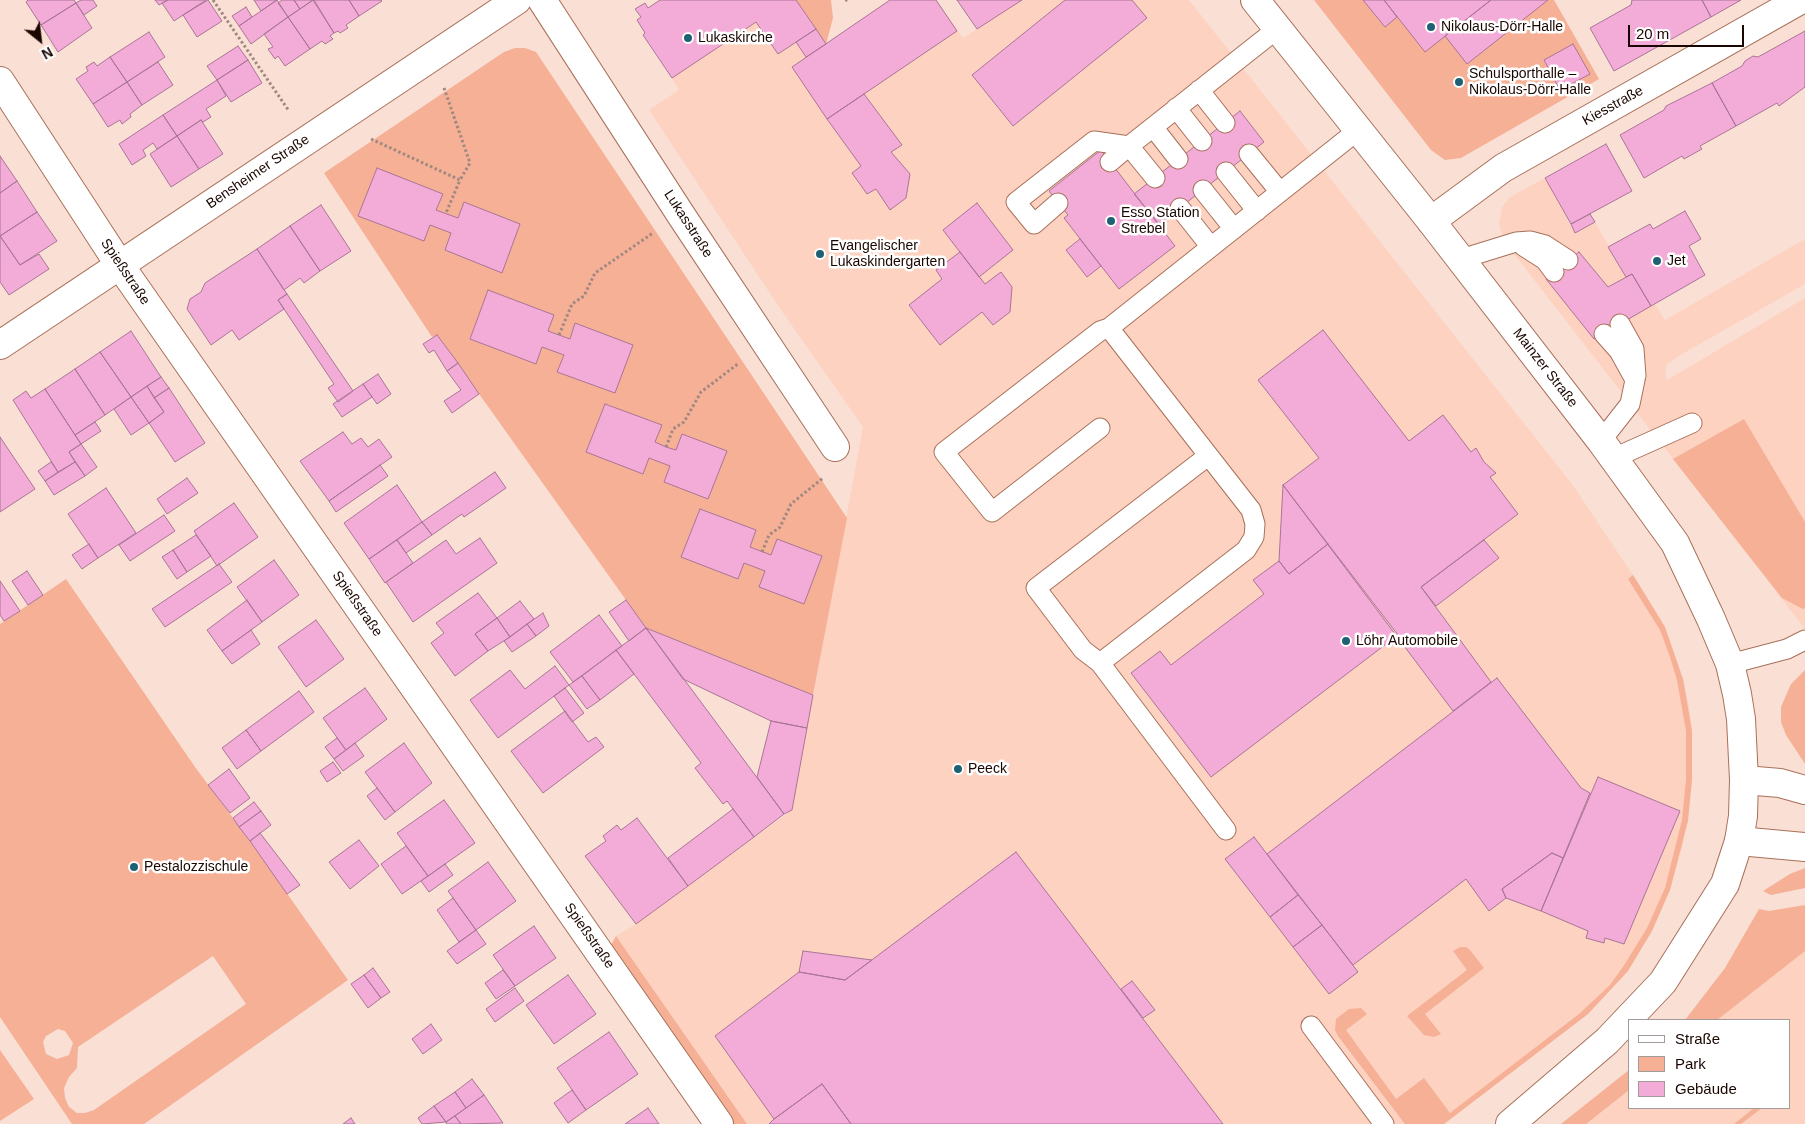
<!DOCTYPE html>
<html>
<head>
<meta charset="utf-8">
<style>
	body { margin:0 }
	#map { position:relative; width:1805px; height:1124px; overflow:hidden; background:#fadfd5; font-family:Arial,sans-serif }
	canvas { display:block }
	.legend { position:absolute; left:1628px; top:1019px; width:162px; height:90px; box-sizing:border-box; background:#fff; border:1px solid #a39b99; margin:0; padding:6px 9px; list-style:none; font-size:15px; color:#1a0601 }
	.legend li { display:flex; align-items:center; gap:10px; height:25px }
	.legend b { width:25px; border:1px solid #a39b99 }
	.north { position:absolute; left:15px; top:15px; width:50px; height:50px; -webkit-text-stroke:4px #fff; paint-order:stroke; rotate:151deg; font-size:14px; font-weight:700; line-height:20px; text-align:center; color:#1a0601 }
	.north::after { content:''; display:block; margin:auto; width:18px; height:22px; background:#1a0601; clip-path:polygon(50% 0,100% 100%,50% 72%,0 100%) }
	.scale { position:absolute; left:1628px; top:25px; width:116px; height:22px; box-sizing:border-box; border:2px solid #1a0601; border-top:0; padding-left:6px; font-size:15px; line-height:18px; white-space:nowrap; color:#1a0601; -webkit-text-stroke:4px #fff; paint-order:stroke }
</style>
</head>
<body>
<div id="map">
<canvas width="1805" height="1124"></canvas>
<ul class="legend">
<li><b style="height:6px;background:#fff"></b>Straße</li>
<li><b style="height:14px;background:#f5b096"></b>Park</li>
<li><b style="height:14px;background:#f3abd7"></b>Gebäude</li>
</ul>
<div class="north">N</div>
<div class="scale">20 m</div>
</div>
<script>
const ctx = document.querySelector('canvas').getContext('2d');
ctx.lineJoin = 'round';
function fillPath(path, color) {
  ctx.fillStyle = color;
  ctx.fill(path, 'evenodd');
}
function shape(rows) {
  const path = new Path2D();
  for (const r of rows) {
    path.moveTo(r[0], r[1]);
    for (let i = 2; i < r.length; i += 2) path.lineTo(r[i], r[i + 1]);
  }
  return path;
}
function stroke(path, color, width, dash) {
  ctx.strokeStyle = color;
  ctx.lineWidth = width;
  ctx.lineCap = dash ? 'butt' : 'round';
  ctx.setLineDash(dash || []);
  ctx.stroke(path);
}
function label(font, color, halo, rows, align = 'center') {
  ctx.font = font + ' Arial,sans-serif';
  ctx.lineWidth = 5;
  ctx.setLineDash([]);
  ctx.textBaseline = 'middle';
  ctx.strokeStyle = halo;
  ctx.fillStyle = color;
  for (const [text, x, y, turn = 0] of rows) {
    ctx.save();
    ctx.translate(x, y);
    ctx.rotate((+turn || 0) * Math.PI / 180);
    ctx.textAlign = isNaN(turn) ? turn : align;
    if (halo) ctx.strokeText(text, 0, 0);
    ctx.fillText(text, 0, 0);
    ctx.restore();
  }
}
fillPath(shape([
	[936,0,963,38,1022,0,1189,0,1572,484,1643,590,1665,627,1683,679,1689,706,1692,731,1692,780,1683,844,1670,890,1652,931,1628,971,1588,1014,1444,1124,747,1124,616,936,636,924,792,810,863,427,781,310,649,110,679,90,672,78,756,22,778,54,796,42,806,57,826,44],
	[1545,178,1575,233,1595,222,1626,277,1632,274,1651,306,1655,304,1665,320,1805,239,1805,284,1684,353,1667,364,1665,371,1667,380,1805,298,1805,629,1504,241,1499,224,1502,207,1510,197],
	[1805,934,1805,1124,1561,1124,1629,1070,1629,1108,1789,1108,1789,1020,1693,1020]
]), '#fdd2c1');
fillPath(shape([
	[796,0,831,0,833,18,826,44],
	[1314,0,1554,0,1599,79,1461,158,1445,160,1431,150],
	[515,48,525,48,536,52,847,518,813,695,646,628,437,335,432,337,324,173,504,52],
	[1744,419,1805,522,1805,608,1803,609,1782,598,1673,459],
	[1633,575,1665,627,1683,679,1692,731,1692,780,1688,821,1670,890,1652,931,1628,971,1588,1014,1444,1124,1405,1124,1338,1036,1335,1030,1336,1019,1349,1009,1361,1008,1367,1014,1346,1030,1396,1099,1424,1078,1450,1113,1579,1014,1609,986,1623,967,1647,928,1665,888,1682,820,1686,780,1686,731,1677,680,1670,657,1660,630,1628,579],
	[66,579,195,767,250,841,348,980,144,1124,72,1124,0,1017,0,624],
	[213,956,246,1004,94,1110,85,1113,77,1113,69,1107,65,1098,64,1088,69,1077,77,1068,78,1047],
	[58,1029,65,1031,73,1043,69,1055,57,1059,46,1054,43,1042,46,1036],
	[1805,670,1805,764,1786,735,1781,722,1781,707,1791,684],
	[1805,868,1805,888,1771,895,1763,891,1790,874],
	[1805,905,1805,951,1717,1020,1685,1020,1725,968,1759,909,1769,911],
	[616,936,747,1124,733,1124,610,947],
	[1460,947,1466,947,1470,950,1484,968,1425,1014,1441,1034,1434,1037,1424,1035,1407,1016,1467,970,1453,951],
	[0,1050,34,1099,0,1121],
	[1629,1070,1629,1090,1586,1124,1561,1124],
	[1754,1108,1762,1108,1741,1124,1734,1124]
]), '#f5b096');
const building = shape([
	[28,0,74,0,76,3,41,25,26,2,28,0],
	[81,0,93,0,97,6,84,15,76,3,81,0],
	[155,0,168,0,159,5,155,0],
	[168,0,206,0,174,21,162,3,168,0],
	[208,0,222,21,197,37,183,15,208,0],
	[254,0,277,0,261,11,254,0],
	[277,0,288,17,251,44,239,26,277,0],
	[282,0,294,0,300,9,288,17,278,3,282,0],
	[294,0,313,0,300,9,294,0],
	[313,0,334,33,330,36,333,39,325,44,322,41,310,49,288,17,313,0],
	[314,0,349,0,359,16,346,25,348,28,340,33,338,31,334,33,314,0],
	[349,0,381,0,382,1,359,16,349,0],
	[660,0,796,0,816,29,778,54,756,22,672,78,643,35,645,33,637,20,641,17,635,9,645,3,648,8,660,0],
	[890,0,936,0,957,31,827,119,792,67,890,0],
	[957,0,1022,0,977,29,957,0],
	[1065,0,1132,0,1147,18,1013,126,972,75,1065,0],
	[1363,0,1384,0,1397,17,1385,27,1363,0],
	[1384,0,1491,0,1425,52,1384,0],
	[1491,0,1548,0,1467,64,1445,36,1491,0],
	[1632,0,1702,0,1711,17,1614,71,1590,28,1631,5,1632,0],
	[1702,0,1741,0,1711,17,1702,0],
	[76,3,92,28,58,52,41,25,76,3],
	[246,7,252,17,239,26,232,16,246,7],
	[288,17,310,49,285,66,278,56,275,59,268,49,273,47,264,34,288,17],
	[816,29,826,44,806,57,796,42,816,29],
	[1805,31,1805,87,1779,106,1777,103,1736,126,1712,83,1742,66,1745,61,1753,56,1758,57,1805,31],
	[149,32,165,57,127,82,110,57,149,32],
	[1573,44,1590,74,1560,90,1544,60,1573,44],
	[238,46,248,60,217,80,207,66,238,46],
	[110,57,127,82,93,104,76,79,88,71,86,67,94,62,97,66,110,57],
	[248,60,262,83,231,102,217,80,248,60],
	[158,62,173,85,142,105,127,82,158,62],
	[217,80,226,96,206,109,211,117,203,122,201,120,177,136,163,115,217,80],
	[127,82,142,105,130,114,131,117,122,124,120,120,108,127,93,104,127,82],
	[1712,83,1736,126,1700,146,1702,149,1684,159,1682,156,1644,178,1620,135,1664,110,1666,106,1712,83],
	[864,94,902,145,891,152,910,174,906,198,890,210,876,189,867,194,852,173,861,166,827,119,864,94],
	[1240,111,1264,142,1159,224,1134,194,1240,111],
	[163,115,177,136,157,149,153,143,143,150,146,156,132,165,119,144,163,115],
	[201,120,223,154,199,169,177,136,201,120],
	[177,136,199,169,171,187,150,154,177,136],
	[1606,144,1632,191,1571,224,1545,178,1606,144],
	[1101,150,1175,246,1119,289,1064,218,1068,215,1049,191,1101,150],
	[0,156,17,181,0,193,0,156],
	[377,168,443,194,436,210,458,218,464,202,520,224,502,273,445,250,451,233,430,225,424,241,358,216,377,168],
	[17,181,37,212,0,236,0,193,17,181],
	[977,203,1013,250,979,277,943,230,977,203],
	[321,205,351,251,320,271,290,226,321,205],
	[1685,211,1701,239,1689,246,1705,275,1651,306,1632,274,1626,277,1608,247,1650,224,1653,229,1685,211],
	[37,212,57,241,20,265,0,236,37,212],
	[1590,214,1595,222,1575,233,1571,224,1590,214],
	[290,226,320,271,304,283,300,278,284,290,257,249,290,226],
	[0,236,20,265,39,254,49,269,9,295,0,282,0,236],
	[1080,239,1101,266,1087,277,1066,250,1080,239],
	[257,249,287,294,278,300,284,309,239,340,232,330,211,345,187,309,190,299,201,292,205,283,257,249],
	[960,252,985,284,1001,272,1012,287,1010,312,993,325,982,312,940,345,909,305,942,279,936,270,960,252],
	[1579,252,1608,287,1632,274,1651,306,1594,339,1546,279,1579,252],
	[488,290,554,315,548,331,570,339,575,323,633,345,615,393,557,372,564,355,542,347,536,364,470,339,488,290],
	[287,294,353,391,338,402,328,388,334,384,278,300,287,294],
	[1323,330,1409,441,1443,415,1471,452,1476,448,1484,462,1496,473,1490,477,1518,514,1421,587,1491,682,1453,711,1283,485,1319,458,1258,380,1323,330],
	[131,331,161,377,131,397,100,352,131,331],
	[437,335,458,363,447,371,434,350,429,353,423,344,437,335],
	[100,352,131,397,105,415,75,369,100,352],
	[458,363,479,394,452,413,444,401,461,390,447,371,458,363],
	[75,369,105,415,75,435,45,389,75,369],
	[378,374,391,394,377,404,363,384,378,374],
	[161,377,169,388,154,398,147,386,161,377],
	[363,384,372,397,342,417,333,404,363,384],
	[147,386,164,412,149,423,131,397,147,386],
	[169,388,205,443,175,462,149,423,164,412,154,398,169,388],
	[45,389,81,444,69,452,75,462,58,472,13,400,26,391,31,398,45,389],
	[131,397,149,423,131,435,114,409,131,397],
	[605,404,662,425,655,442,666,447,676,450,682,434,727,451,708,499,664,482,670,466,649,458,643,474,586,452,605,404],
	[95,422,101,431,81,444,75,435,95,422],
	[343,432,352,444,361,438,368,447,379,439,392,457,329,501,300,461,343,432],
	[0,437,35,489,0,512,0,437],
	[81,444,97,467,85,476,69,452,81,444],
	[51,462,58,472,45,481,38,471,51,462],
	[75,462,85,476,54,495,45,481,75,462],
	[380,465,388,476,336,512,329,501,380,465],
	[495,472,506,488,464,517,462,514,432,535,422,522,495,472],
	[187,478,198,493,167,514,157,499,187,478],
	[397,485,422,522,369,559,344,523,397,485],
	[1283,485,1328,544,1289,574,1279,561,1283,485],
	[106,488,136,533,98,558,68,514,106,488],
	[234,503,258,537,217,566,194,531,234,503],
	[700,509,756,530,750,547,771,555,777,539,822,556,804,604,759,587,765,571,744,563,738,579,681,557,700,509],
	[164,515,175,531,130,561,119,545,164,515],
	[422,522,432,535,406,553,397,540,422,522],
	[196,535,211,556,187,572,173,550,196,535],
	[480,538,497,563,413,622,386,582,446,540,456,554,480,538],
	[397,540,413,563,385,583,369,559,397,540],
	[1484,540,1499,558,1436,606,1421,587,1484,540],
	[89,544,98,558,82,569,72,555,89,544],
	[1328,544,1398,635,1211,777,1131,673,1160,651,1171,665,1264,594,1253,580,1279,561,1289,574,1328,544],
	[173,550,187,572,177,579,162,557,173,550],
	[274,560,299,595,262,622,237,587,274,560],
	[219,564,232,582,165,627,152,609,219,564],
	[27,571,43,595,28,605,12,581,27,571],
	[0,581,20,611,4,621,0,615,0,581],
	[478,593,497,618,475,634,488,651,455,676,431,643,444,633,436,623,478,593],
	[247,600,262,622,222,651,207,630,247,600],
	[626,600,646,628,629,641,609,612,626,600],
	[520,601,534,619,510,637,497,618,520,601],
	[543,613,549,626,536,636,527,624,543,613],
	[599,615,622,646,573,682,550,652,599,615],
	[497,618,510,637,488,651,475,634,497,618],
	[316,620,344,659,306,687,278,647,316,620],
	[527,624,536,636,512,652,504,641,527,624],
	[646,628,784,814,754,837,727,801,723,804,695,768,701,763,616,650,646,628],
	[646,628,813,695,807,728,771,721,683,679,646,628],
	[251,630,260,644,232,664,222,651,251,630],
	[616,650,634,674,600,700,582,676,616,650],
	[555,666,569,685,498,738,470,700,510,670,525,689,555,666],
	[582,676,600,700,587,709,569,685,582,676],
	[1497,678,1581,788,1590,793,1563,858,1552,853,1502,889,1506,898,1489,911,1466,879,1353,965,1267,854,1497,678],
	[365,688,387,719,346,750,323,718,365,688],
	[565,688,584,713,572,722,554,696,565,688],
	[299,691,314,712,261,751,246,730,299,691],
	[565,711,588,742,596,737,604,747,543,793,511,751,565,711],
	[771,721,807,728,792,810,784,814,757,777,771,721],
	[246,730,261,751,237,769,222,748,246,730],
	[337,738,346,750,334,759,325,747,337,738],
	[355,743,364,756,343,771,334,759,355,743],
	[404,743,432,783,395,812,365,772,404,743],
	[333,762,341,773,327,782,320,771,333,762],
	[229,769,250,798,230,813,208,785,229,769],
	[1598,777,1680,811,1624,944,1605,938,1604,943,1586,938,1588,931,1541,911,1598,777],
	[377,788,395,812,385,820,367,796,377,788],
	[444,800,475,843,428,876,397,833,444,800],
	[254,802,261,811,239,827,233,818,254,802],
	[733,809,754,837,688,886,668,858,733,809],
	[261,811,271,825,250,841,239,827,261,811],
	[637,818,688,886,636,924,585,856,606,841,603,836,617,825,621,830,637,818],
	[260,833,300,885,287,894,250,841,260,833],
	[1254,837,1298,895,1270,917,1225,859,1254,837],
	[359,840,379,866,350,889,329,862,359,840],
	[406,846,428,876,402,894,381,864,406,846],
	[1016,852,1223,1124,851,1124,822,1084,774,1119,715,1036,799,972,845,980,1016,852],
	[1552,853,1563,858,1541,911,1506,898,1502,889,1552,853],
	[488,862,516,901,476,930,448,891,488,862],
	[445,864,453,875,429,892,421,881,445,864],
	[1298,895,1322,925,1293,947,1270,917,1298,895],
	[453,898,476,930,459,942,437,910,453,898],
	[1322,925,1358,972,1329,994,1293,947,1322,925],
	[534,926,556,958,515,986,493,955,534,926],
	[476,930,486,944,457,964,447,951,476,930],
	[803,951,872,960,845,980,799,972,803,951],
	[373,968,390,992,381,998,364,975,373,968],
	[503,970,515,986,496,999,485,983,503,970],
	[364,975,381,998,368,1008,351,984,364,975],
	[568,975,596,1014,554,1044,526,1005,568,975],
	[1132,981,1155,1010,1143,1018,1121,989,1132,981],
	[515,988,524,1001,495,1022,486,1009,515,988],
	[431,1024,442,1040,423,1054,412,1039,431,1024],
	[609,1032,638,1074,586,1110,557,1068,609,1032],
	[472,1079,484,1095,466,1108,455,1092,472,1079],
	[822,1084,851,1124,769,1124,774,1119,822,1084],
	[572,1090,586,1110,568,1123,554,1103,572,1090],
	[455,1092,466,1108,446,1122,434,1106,455,1092],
	[484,1095,503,1123,461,1124,455,1116,484,1095],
	[434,1106,446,1122,422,1124,418,1118,434,1106],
	[648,1108,659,1124,625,1124,648,1108],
	[455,1116,461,1124,447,1124,446,1122,455,1116],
	[351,1118,355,1124,343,1124,351,1118]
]);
fillPath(building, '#f3abd7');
stroke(building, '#aa7596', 1);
const lane = shape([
	[1199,90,1225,123],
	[1176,108,1202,141],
	[1153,127,1178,159],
	[1249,154,1280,192],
	[1110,162,1129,146,1155,178],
	[1226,172,1257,211],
	[1203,190,1234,229],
	[1058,203,1034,224,1016,202,1094,141,1129,146,1277,29],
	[1180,208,1211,247],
	[1523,246,1545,260,1554,272],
	[1461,259,1516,242,1530,241,1545,245,1568,260],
	[1620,324,1634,349,1636,376],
	[1100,428,992,512,944,452,1100,331,1109,328],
	[1601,441,1630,404,1635,380,1619,351,1604,334],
	[1614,458,1692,423],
	[1100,663,1083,650,1036,588,1208,456],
	[1730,664,1787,649,1805,640],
	[1226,830,1100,663,1246,550,1254,537,1255,524,1251,510,1109,328,1357,131],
	[1311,1026,1384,1124]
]);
const street = shape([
	[542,0,681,215,835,447],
	[0,81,119,264,719,1124],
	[1431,221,1503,168,1800,0],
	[0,345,517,0],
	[1744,780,1780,783,1805,790],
	[1739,841,1805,847]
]);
const secondary = shape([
	[1255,0,1431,221,1601,441,1675,543,1711,619,1730,664,1737,694,1741,719,1744,780,1743,816,1739,841,1725,884,1663,982,1607,1041,1510,1124]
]);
stroke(lane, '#a97059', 21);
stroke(street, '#a97059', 30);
stroke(secondary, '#a97059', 30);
stroke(shape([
	[213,0,289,111],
	[845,0,848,0],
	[444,88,470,163,460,180],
	[371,139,460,180,446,213],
	[559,335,572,304,584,296,595,273,653,233],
	[666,447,673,429,684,422,701,392,739,363],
	[762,552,769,535,780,527,791,504,823,478]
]), '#a08880', 3, [2.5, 2.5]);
stroke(lane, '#fff', 19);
stroke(street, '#fff', 28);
stroke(secondary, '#fff', 28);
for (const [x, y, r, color] of [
	[1431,27,5,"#1e6074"],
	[688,38,5,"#1e6074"],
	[1459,82,5,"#1e6074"],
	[1111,221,5,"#1e6074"],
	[820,254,5,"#1e6074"],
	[1657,261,5,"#1e6074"],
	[1346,641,5,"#1e6074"],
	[958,769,5,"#1e6074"],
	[134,867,5,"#1e6074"]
]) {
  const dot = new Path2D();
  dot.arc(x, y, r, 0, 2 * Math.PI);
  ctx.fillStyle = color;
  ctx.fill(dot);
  stroke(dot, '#fff', 2);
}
label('14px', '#1a0601', '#fff', [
	["Nikolaus-Dörr-Halle",1441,27],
	["Lukaskirche",698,38],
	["Schulsporthalle –",1469,74],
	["Nikolaus-Dörr-Halle",1469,90],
	["Esso Station",1121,213],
	["Strebel",1121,229],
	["Evangelischer",830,246],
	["Lukaskindergarten",830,262],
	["Jet",1667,261],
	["Löhr Automobile",1356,641],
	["Peeck",968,769],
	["Pestalozzischule",144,867]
], 'left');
label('14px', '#1a0601', '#fff', [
	["Kiesstraße",1613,106,-29],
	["Bensheimer Straße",258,172,-34],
	["Lukasstraße",688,224,57],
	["Spießstraße",125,272,56],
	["Mainzer Straße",1545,368,52],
	["Spießstraße",357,604,55],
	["Spießstraße",589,936,55]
]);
</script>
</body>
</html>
